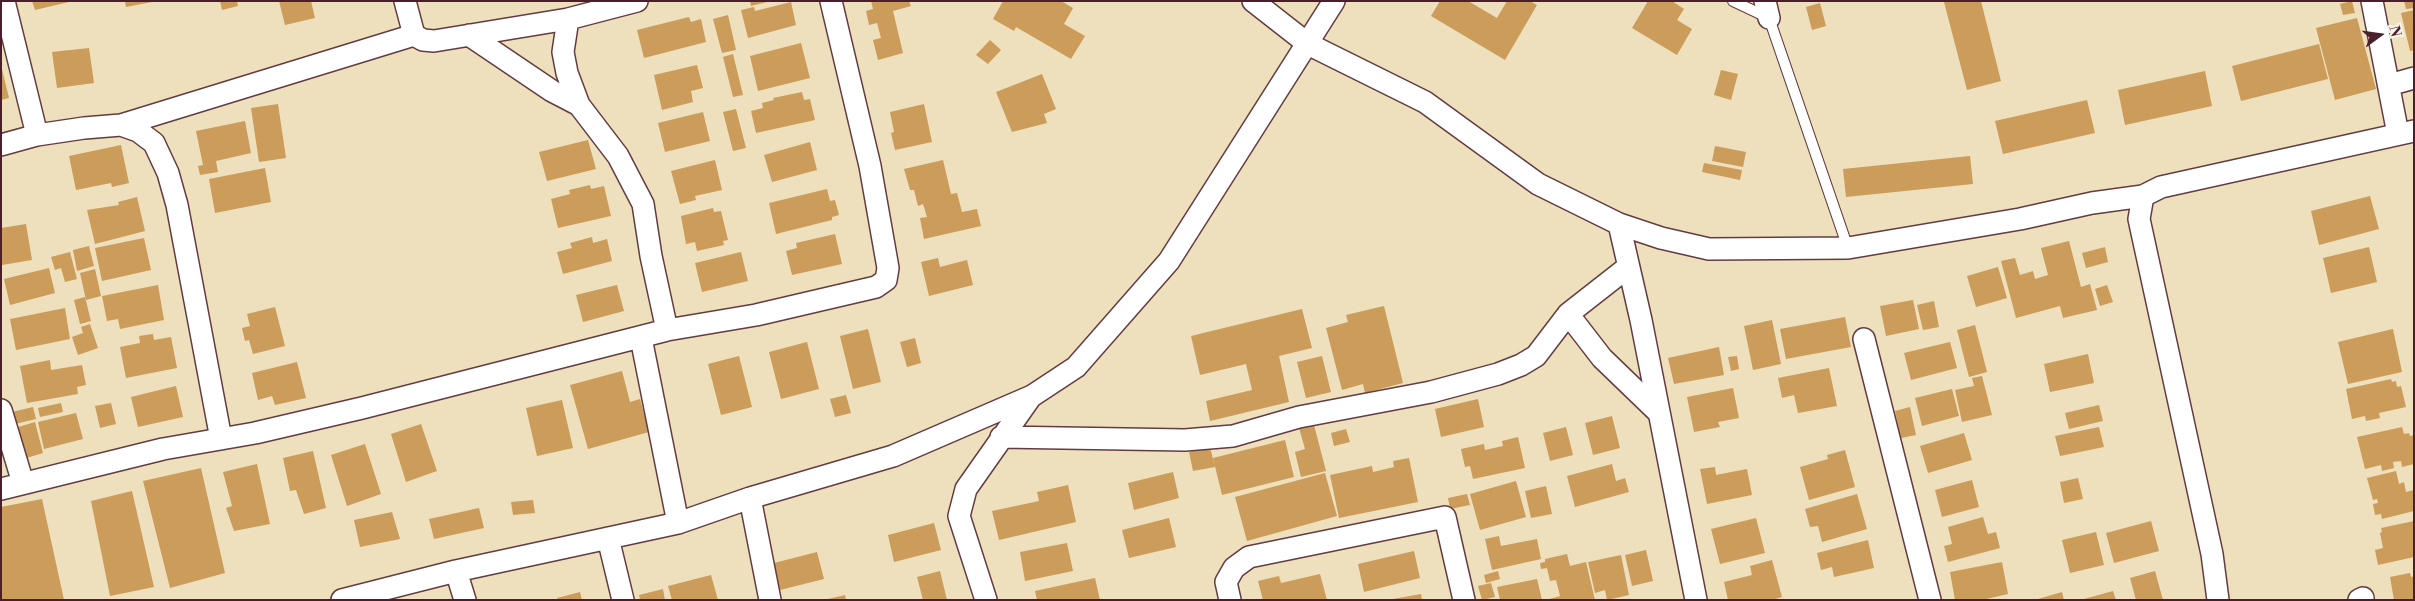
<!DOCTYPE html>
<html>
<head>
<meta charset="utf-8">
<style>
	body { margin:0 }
	#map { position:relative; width:2415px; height:601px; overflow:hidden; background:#eedfbd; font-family:"Libre Bodoni",serif }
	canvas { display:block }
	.frame { position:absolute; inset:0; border:2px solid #4a1f2b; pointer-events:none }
	.north { position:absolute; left:2355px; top:10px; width:50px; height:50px; -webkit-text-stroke:4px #f7f3e8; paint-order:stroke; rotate:76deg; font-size:14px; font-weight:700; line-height:20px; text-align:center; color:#4a1f2b }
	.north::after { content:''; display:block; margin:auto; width:18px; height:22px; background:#4a1f2b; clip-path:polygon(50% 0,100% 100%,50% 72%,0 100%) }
</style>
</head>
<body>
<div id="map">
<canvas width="2415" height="601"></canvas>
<div class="frame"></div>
<div class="north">N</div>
</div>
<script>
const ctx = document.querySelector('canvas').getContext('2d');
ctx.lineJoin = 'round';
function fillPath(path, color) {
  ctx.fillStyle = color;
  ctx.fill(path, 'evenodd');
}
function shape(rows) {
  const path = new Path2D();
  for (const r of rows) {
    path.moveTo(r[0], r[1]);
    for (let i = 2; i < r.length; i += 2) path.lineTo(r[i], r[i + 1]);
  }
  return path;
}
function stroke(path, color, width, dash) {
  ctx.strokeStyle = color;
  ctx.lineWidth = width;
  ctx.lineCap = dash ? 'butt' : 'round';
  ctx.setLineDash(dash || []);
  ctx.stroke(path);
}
fillPath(shape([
	[32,1,69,1,69,2,35,10],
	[125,1,152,1,152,2,126,7],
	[220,1,237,1,238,6,222,10],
	[279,1,311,1,315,18,285,25],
	[750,1,767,1,767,2,751,6],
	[871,1,909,1,911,6,893,11,903,53,878,60,873,40,881,38,877,23,869,25,866,11,873,9],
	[1003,1,1061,1,1073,8,1064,24,1085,36,1071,59,1016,27,1014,31,993,19],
	[1440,1,1468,1,1497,18,1507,1,1530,1,1537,5,1505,60,1431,16],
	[1648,1,1672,1,1684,9,1677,20,1692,29,1677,55,1632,28],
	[1981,1,2001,81,1967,90,1944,2],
	[2352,1,2355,13,2343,15,2340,4],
	[2404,1,2414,1,2414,8,2406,9],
	[791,2,796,25,748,38,741,10,754,7,755,11],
	[1820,3,1826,26,1812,30,1806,7],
	[2414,10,2414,50,2410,51,2401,13],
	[728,15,736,50,722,53,713,19],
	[689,17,691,22,701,19,706,42,644,58,637,30],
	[2357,18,2376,89,2335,100,2316,28],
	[990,40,1001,50,988,64,976,55],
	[801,43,810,78,758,91,750,56],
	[2319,44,2328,79,2241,101,2232,66],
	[89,48,94,83,57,88,52,52],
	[733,54,743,95,733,97,723,57],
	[1,65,9,98,1,100],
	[697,65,703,88,691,91,693,102,662,110,654,75],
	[1721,70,1738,74,1731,100,1714,95],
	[2205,71,2212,106,2125,125,2118,90],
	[1042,74,1056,109,1044,114,1047,123,1012,132,996,92],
	[802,92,804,100,810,99,815,120,756,133,751,111,763,108,762,103,774,100,773,98],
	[2087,100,2095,133,2003,154,1995,121],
	[278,104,286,158,259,162,251,108],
	[924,104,932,142,895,150,891,133,894,132,890,112],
	[736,109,746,148,733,151,723,112],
	[703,112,710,141,665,152,658,123],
	[245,121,251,153,216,161,218,172,200,175,198,166,203,165,196,131],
	[588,140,596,169,547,181,539,152],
	[810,142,817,170,772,182,764,155],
	[121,145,129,183,112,187,111,183,76,190,69,156],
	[1715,146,1746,152,1743,167,1712,161],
	[1970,156,1973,184,1846,197,1843,169],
	[715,160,722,190,695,196,696,200,680,204,671,171],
	[943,160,951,194,957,193,962,212,977,209,981,226,924,239,920,218,927,217,923,204,918,206,914,190,910,190,904,169],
	[1704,163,1742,170,1740,180,1702,172],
	[265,168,271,202,215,213,209,179],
	[590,185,591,189,604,186,611,216,558,228,551,199,570,194,569,190],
	[827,189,830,201,835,200,839,215,832,217,832,220,776,234,769,203],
	[2370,196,2379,229,2319,245,2311,211],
	[137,197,145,231,95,244,87,210,119,205,118,202],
	[713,208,714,212,721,211,728,240,723,241,724,245,697,251,695,242,686,244,681,216],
	[26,224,32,260,2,265,1,228],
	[835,234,842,264,792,275,786,251,797,248,796,243],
	[592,237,593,243,607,239,612,261,563,274,557,252,572,248,570,243],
	[144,238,151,270,102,281,95,248],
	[2069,241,2081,287,2090,284,2097,310,2063,318,2060,306,2016,318,2001,261,2015,258,2020,275,2033,271,2035,279,2048,275,2041,248],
	[89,246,94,266,77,271,73,250],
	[2105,247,2108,262,2086,268,2082,253],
	[2369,247,2377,282,2331,293,2323,258],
	[70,252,77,279,65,282,61,268,55,270,51,257],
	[741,252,748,281,702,292,695,263],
	[938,258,940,267,967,260,973,285,929,296,921,262],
	[1998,267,2007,298,1976,307,1967,276],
	[49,268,55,293,10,305,4,279],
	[95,269,101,296,86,300,80,273],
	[158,285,164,320,120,329,118,319,107,321,102,296],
	[617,285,624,311,583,322,576,295],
	[2107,285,2113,302,2100,306,2095,289],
	[85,297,91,321,80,324,74,300],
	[1913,300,1919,329,1886,336,1880,306],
	[1934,301,1939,327,1923,330,1917,305],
	[1384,306,1403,383,1365,393,1363,384,1342,390,1326,328,1348,322,1346,315],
	[275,307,285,346,253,354,249,340,245,341,242,328,250,326,247,314],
	[65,308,70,339,16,350,10,319],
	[1302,309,1312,348,1279,356,1289,402,1210,421,1206,401,1252,390,1246,364,1200,375,1191,336],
	[1845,317,1851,347,1786,359,1780,329],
	[1772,320,1781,364,1753,370,1744,326],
	[90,324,98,348,78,355,72,337,83,333,81,327],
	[1975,325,1987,372,1969,377,1957,330],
	[868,329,881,382,853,389,840,336],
	[2393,329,2402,372,2348,384,2338,342],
	[153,334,154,340,171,337,177,368,126,378,120,347,140,343,139,336],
	[915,338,921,363,907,367,900,342],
	[807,342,819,389,781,399,769,352],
	[1950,342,1957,368,1911,380,1904,353],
	[1719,347,1724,375,1674,384,1668,358],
	[2088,354,2094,383,2050,392,2044,364],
	[739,356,752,407,721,415,708,364],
	[1322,356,1331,392,1306,398,1297,362],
	[1737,356,1739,369,1731,371,1728,357],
	[50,360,51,370,82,365,86,385,77,387,78,394,27,403,20,366],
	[297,362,306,398,275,405,272,396,258,400,252,373],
	[1829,368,1837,406,1798,413,1794,395,1782,398,1778,378],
	[622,371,630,402,640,399,649,432,588,449,570,385],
	[1982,376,1992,415,1962,422,1955,390,1974,386,1972,378],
	[2391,379,2392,382,2396,381,2397,387,2401,386,2406,407,2379,413,2380,418,2366,421,2365,416,2352,419,2346,389],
	[176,386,183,417,138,427,131,397],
	[1733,388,1739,418,1718,422,1720,427,1694,432,1687,397],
	[1952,389,1959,416,1922,426,1915,398],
	[846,395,851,413,835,417,830,399],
	[1478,399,1484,427,1441,437,1435,409],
	[562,400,573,448,537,456,526,408],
	[61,403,63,412,40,417,38,408],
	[111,403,116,424,100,428,95,406],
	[2099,405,2103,421,2069,429,2065,413],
	[33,407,36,419,15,424,12,412],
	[1910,407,1916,435,1901,438,1895,411],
	[76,413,83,439,44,449,38,422],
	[1612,416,1620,448,1593,455,1585,423],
	[35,422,43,453,23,459,15,428],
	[421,424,437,471,406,482,391,434],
	[1314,425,1326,471,1301,477,1295,452,1305,449,1299,428],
	[1566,427,1573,455,1550,461,1543,433],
	[2099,427,2104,447,2060,456,2055,436],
	[2402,427,2404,434,2409,433,2410,436,2414,435,2414,464,2402,467,2401,461,2393,462,2394,468,2382,471,2381,465,2365,469,2357,437],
	[1346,429,1350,442,1334,446,1331,433],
	[1964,433,1972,460,1928,473,1920,446],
	[1518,437,1525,468,1473,479,1470,466,1465,467,1461,449,1484,444,1485,450,1503,446,1502,441],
	[1285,440,1294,477,1222,495,1213,458],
	[365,444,381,494,347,506,331,455],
	[1210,447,1215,467,1193,471,1189,452],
	[1845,450,1855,487,1809,500,1800,467,1828,459,1827,455],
	[313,451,326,508,304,514,296,490,290,491,283,458],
	[1409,458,1418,502,1339,518,1330,475,1372,466,1373,472,1394,467,1393,461],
	[257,464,270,524,234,531,226,508,232,506,223,472],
	[1612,464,1616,481,1625,478,1629,492,1575,507,1567,476],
	[1715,467,1716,475,1747,469,1752,495,1707,504,1700,469],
	[201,468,225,573,170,588,143,481],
	[2396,471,2399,484,2404,482,2406,492,2414,490,2414,511,2382,519,2381,514,2375,515,2373,504,2378,503,2377,499,2373,500,2367,478],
	[1173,472,1179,498,1134,510,1128,483],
	[1325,473,1337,516,1247,541,1235,497],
	[2078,478,2083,499,2064,503,2060,482],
	[1972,480,1979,507,1942,517,1935,490],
	[1516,481,1526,517,1480,530,1470,494],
	[1068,485,1076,522,999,540,992,511,1039,501,1037,492],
	[1546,486,1552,514,1531,518,1525,491],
	[132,491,154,587,110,596,91,501],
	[1467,494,1470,505,1450,509,1448,498],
	[1857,494,1867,529,1822,542,1818,526,1810,527,1805,509],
	[42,499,64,600,1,600,1,507],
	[533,500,535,513,513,515,511,502],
	[479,508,484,528,434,539,429,519],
	[392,512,400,539,360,547,354,520],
	[1983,517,1988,534,1996,532,2000,548,1948,562,1944,546,1952,544,1948,527],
	[1169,518,1176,547,1129,558,1122,530],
	[1756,518,1765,553,1720,564,1711,529],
	[2151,521,2159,551,2114,563,2106,533],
	[2414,521,2414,557,2378,565,2375,550,2383,548,2380,533,2382,532,2381,528],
	[934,523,941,550,894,562,888,535],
	[2096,532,2104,565,2070,573,2062,540],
	[1499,536,1501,546,1537,539,1541,559,1492,570,1485,539],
	[1868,540,1874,568,1834,577,1832,567,1821,570,1817,553],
	[1067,543,1073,571,1025,581,1020,552],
	[1646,550,1653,581,1632,586,1625,555],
	[1414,551,1420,578,1364,592,1358,564],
	[817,552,824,579,780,590,774,563],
	[1567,554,1570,566,1586,562,1595,600,1546,600,1560,596,1556,580,1550,581,1547,568,1541,569,1540,563,1545,562,1545,559],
	[1621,555,1629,595,1607,600,1605,590,1595,593,1588,562],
	[1772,560,1782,597,1772,600,1728,600,1724,582,1752,575,1750,566],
	[2002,562,2008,594,1982,600,1955,600,1950,572],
	[940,571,947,600,923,600,917,577],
	[1498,571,1500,579,1486,583,1484,575],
	[2155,571,2163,600,2136,600,2130,578],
	[2410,573,2411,577,2414,576,2414,600,2394,600,2390,577],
	[1320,574,1327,600,1263,600,1258,581,1279,576,1281,583],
	[711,575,718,600,672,600,668,586],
	[1095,578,1100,600,1037,600,1035,591],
	[1537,579,1542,600,1500,600,1497,587],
	[1491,583,1495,597,1482,600,1478,586],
	[663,589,665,600,640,600,639,595],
	[2113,591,2116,600,2084,600,2084,599],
	[580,592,582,600,558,600,557,598],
	[2062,592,2064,600,2038,600,2038,599],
	[1421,594,1422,600,1393,600,1393,599],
	[845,595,846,600,828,600,828,599]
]), '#cb9c5a');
const lane = shape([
	[1733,1,1769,18,1848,248]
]);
const street = shape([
	[4,1,37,135],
	[405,1,414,35,423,40,434,41,568,19,637,1],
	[1253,1,1308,44,1425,102,1538,184,1619,224,1661,238,1709,249,1848,248,2020,219,2092,203,2143,196],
	[1765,1,1769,18],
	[2372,1,2398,134],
	[568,19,563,52,567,73,579,105,618,156,643,204,651,256,667,330],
	[469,35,552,91,579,105],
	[2389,85,2414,78],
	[121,125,414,35],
	[1,145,37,135,84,128,121,125,138,131,154,143,168,173,177,205,221,439],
	[1619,224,1641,320,1696,600],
	[1568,314,1602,358,1658,412],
	[641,338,678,523],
	[1864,339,1930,600],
	[1,410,23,483],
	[1001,437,1185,440,1233,436,1299,417,1431,392,1498,374,1521,365,1536,356,1568,314,1628,267],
	[1,489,163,449,255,433,362,408,667,330,756,315,876,287,886,280,888,268,870,166,831,1],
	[750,498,770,600],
	[608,538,623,600],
	[456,571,465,600],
	[342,600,456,571,678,523,750,498,893,456,1032,396,1076,367,1169,261,1334,1],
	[986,600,959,516,966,489,1030,398],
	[1230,600,1226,582,1234,568,1249,557,1445,517,1464,600],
	[2218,600,2212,554,2139,219,2143,196,2161,187,2414,131],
	[2359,600,2363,598]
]);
stroke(lane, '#633c41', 12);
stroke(street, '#633c41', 24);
stroke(lane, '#fff', 10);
stroke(street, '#fff', 21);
</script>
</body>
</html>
